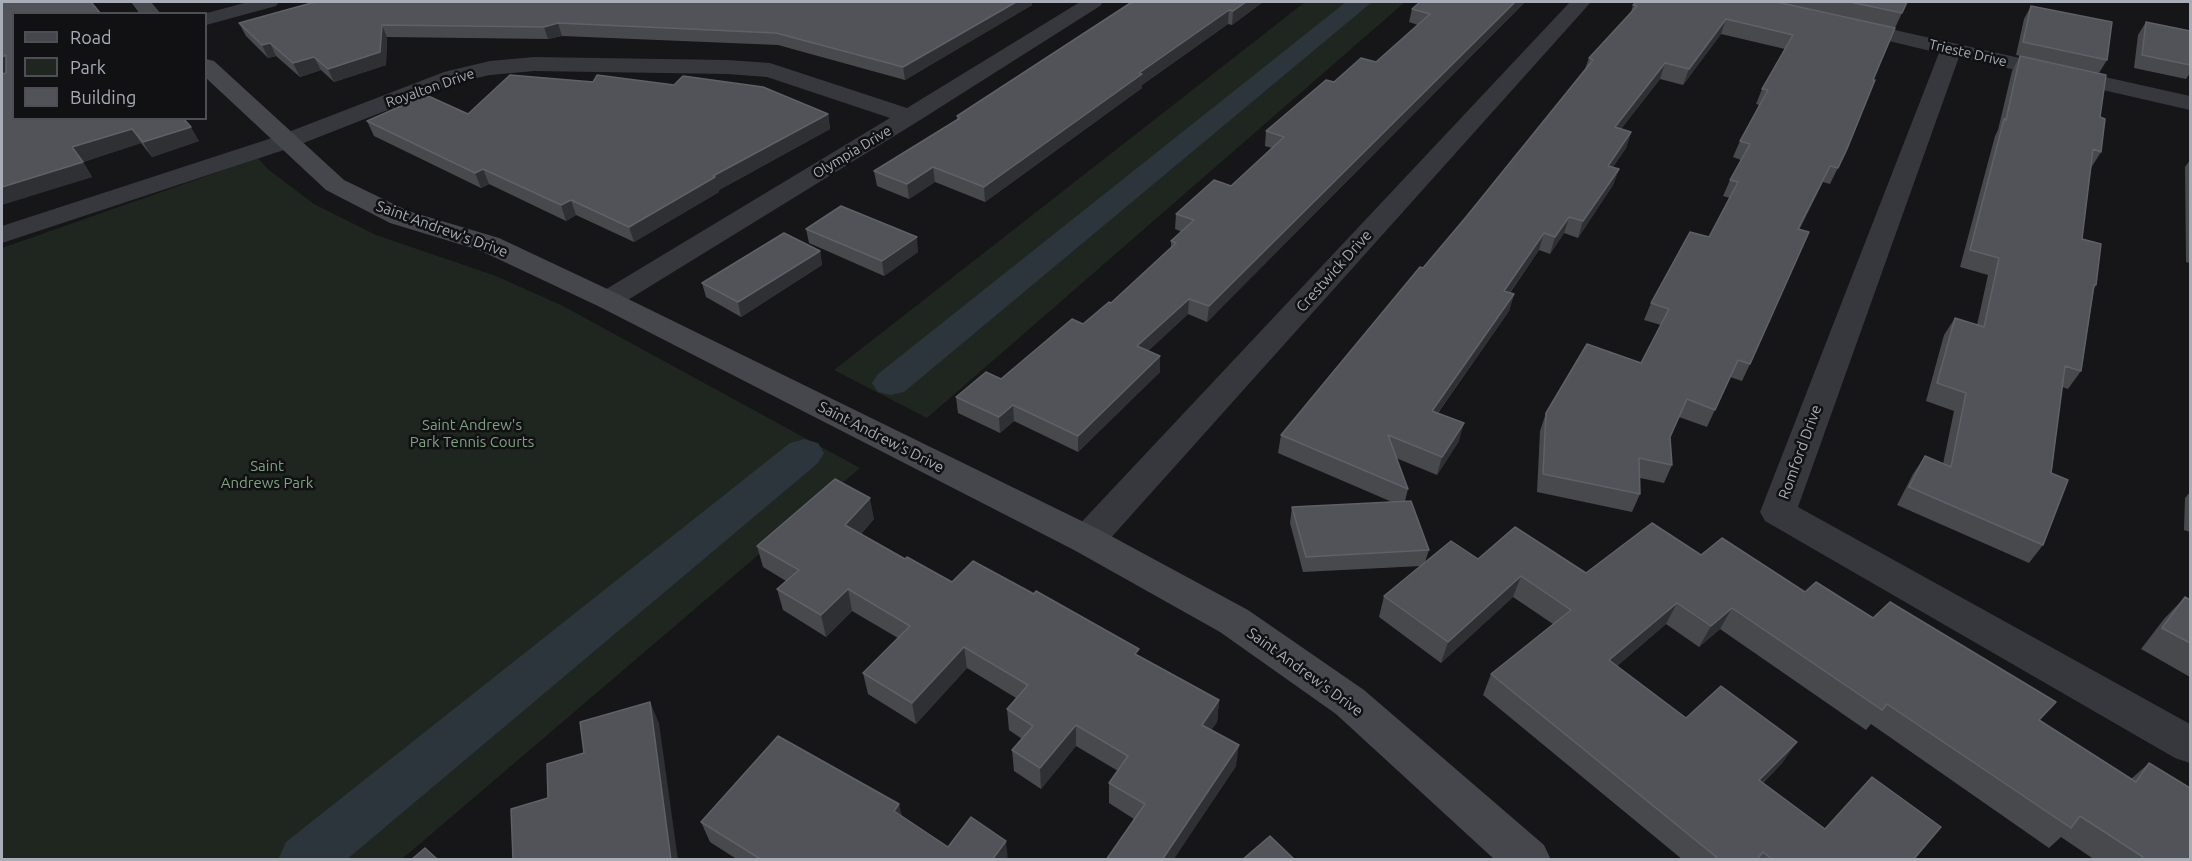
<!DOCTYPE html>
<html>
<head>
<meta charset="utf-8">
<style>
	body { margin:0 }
	#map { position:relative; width:2192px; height:861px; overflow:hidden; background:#161618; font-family:Ubuntu,sans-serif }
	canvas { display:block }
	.frame { position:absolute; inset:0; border:3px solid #a8adb8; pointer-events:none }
	.legend { position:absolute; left:12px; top:12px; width:195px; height:108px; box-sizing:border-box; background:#111113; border:2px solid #4d4f55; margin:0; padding:8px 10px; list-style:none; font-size:18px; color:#a8adb8 }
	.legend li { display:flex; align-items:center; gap:12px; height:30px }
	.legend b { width:30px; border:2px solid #4d4f55 }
</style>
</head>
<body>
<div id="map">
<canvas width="2192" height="861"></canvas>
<div class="frame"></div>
<ul class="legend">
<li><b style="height:8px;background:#45474d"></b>Road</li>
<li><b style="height:16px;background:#1e261f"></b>Park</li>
<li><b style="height:16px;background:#525359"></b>Building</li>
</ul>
</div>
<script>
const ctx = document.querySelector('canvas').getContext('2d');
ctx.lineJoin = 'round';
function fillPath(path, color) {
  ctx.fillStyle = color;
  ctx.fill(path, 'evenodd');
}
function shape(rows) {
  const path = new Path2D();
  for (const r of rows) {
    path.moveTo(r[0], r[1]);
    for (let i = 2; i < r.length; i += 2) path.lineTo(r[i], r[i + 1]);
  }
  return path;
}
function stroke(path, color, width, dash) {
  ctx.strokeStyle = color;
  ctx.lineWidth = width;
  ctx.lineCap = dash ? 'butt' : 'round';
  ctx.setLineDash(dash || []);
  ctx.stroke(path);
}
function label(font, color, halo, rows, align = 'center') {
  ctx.font = font + ' Ubuntu,sans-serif';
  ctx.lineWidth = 5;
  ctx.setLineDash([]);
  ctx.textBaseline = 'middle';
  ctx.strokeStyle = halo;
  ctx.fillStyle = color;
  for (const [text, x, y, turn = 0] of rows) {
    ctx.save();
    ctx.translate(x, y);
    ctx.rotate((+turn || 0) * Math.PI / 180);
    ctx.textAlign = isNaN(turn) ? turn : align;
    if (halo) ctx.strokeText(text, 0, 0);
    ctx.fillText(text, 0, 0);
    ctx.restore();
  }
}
fillPath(shape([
	[1305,2,1405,2,927,418,834,370],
	[258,158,269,170,314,204,376,235,496,276,563,306,860,468,402,859,2,859,2,248]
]), '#1e261f');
fillPath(shape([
	[1346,2,1372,2,904,392,891,395,878,392,872,383,878,374,1346,2],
	[804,439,818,443,824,453,818,463,346,860,278,860,286,842,790,443,804,439]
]), '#2c353c');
fillPath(shape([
	[248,2,279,2,276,6,206,25,206,14,203,14,248,2],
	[1080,2,1103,2,1100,6,917,122,618,306,608,309,598,306,593,300,598,294,890,118,767,77,727,74,534,71,490,75,459,82,296,146,2,243,2,226,278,136,444,72,490,61,534,57,727,60,770,63,907,108,1080,2],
	[1570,2,1591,2,1100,550,1087,554,1074,550,1069,540,1074,530,1570,2],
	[1850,20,2190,96,2190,110,1959,57,1798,507,2190,724,2190,763,2175,758,1765,521,1760,512,1939,53,1843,30,1839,26,1843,22,1850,20]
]), '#37383d');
fillPath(shape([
	[131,2,151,2,161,14,140,14,131,2],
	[206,59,214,61,344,180,408,211,499,238,618,294,1100,530,1248,610,1364,690,1544,845,1551,860,1495,860,1336,714,1220,632,1074,550,598,306,479,250,390,223,326,190,206,78,206,59]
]), '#45474d');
fillPath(shape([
	[2,2,14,14,183,118,199,141,152,157,141,143,83,162,92,177,19,199,6,72,2,73],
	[1132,2,1263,2,1232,25,1228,24,1142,85,1142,88,985,202,935,182,909,199,877,186,874,171,957,120,957,116],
	[1525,2,1207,322,1188,314,1148,351,1160,356,1160,372,1078,452,1014,421,1000,433,958,413,956,397,1001,379,1083,324,1111,303,1171,248,1171,241,1182,232,1175,229,1176,214,1231,186,1272,148,1265,146,1266,131,1334,82,1376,62,1418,25,1409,22,1412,9],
	[1777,2,1873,80,1847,149,1830,184,1823,182,1799,230,1750,364,1742,381,1730,377,1707,427,1679,417,1670,437,1672,465,1664,483,1640,478,1640,494,1632,512,1537,492,1540,431,1546,413,1641,363,1661,325,1644,320,1651,303,1709,237,1730,198,1723,196,1730,180,1741,160,1733,157,1740,141,1759,105,1756,104,1762,89,1785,49,1721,34,1683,85,1660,79,1621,129,1631,132,1626,148,1613,167,1619,169,1613,185,1578,238,1564,233,1550,254,1539,250,1510,293,1514,294,1509,311,1438,413,1459,441,1437,475,1396,458,1408,489,1405,501,1429,550,1425,562,1478,559,1586,573,1701,555,1873,618,2039,720,2131,779,2149,763,2190,860,2095,860,2061,837,2049,848,1871,724,1866,730,1720,629,1699,647,1666,624,1617,666,1686,718,1783,762,1763,783,1825,829,1913,860,1683,860,1483,695,1491,674,1553,624,1513,597,1441,663,1379,617,1384,596,1421,566,1303,572,1290,523,1292,507,1392,502,1278,453,1281,435,1466,217,1585,69,1589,58,1631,12,1633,5],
	[1779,2,1907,2,1895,28],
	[1032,5,905,80,778,45,562,36,548,39,387,37,386,65,334,82,321,70,300,77,276,56,268,58,246,36,239,23],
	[2031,6,2107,60,2099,73,2016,55,2024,19],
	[2146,22,2190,31,2190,73,2186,79,2134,68,2138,35],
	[2020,56,2100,117,2101,152,2091,168,2082,239,2096,285,2094,289,2081,371,2068,389,2062,387,2043,545,2029,563,1897,505,1913,474,1925,456,1943,464,1954,411,1926,401,1944,335,1955,318,1977,325,1988,275,1960,267,1995,136,1998,130,2012,71],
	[468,114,828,114,830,129,719,190,719,192,634,242,576,215,566,221,489,184,481,188,374,136,367,121],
	[2190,160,2190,263,2186,262,2185,167],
	[806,229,918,252,884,276,809,243],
	[820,251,822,265,741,317,706,297,702,283],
	[2190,492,2190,532,2184,530,2185,498],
	[874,519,861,534,905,559,952,582,1139,656,1219,700,1217,722,1211,730,1236,766,1173,860,1106,860,1134,819,1109,803,1109,783,1118,771,1076,746,1041,789,1014,771,1012,750,1022,739,1009,730,1007,709,1016,698,967,668,916,724,868,694,863,673,898,638,852,611,826,637,783,610,777,589,786,581,763,567,757,546],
	[2185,597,2190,600,2190,677,2141,649,2164,619],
	[902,817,948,847,1008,860,738,860,710,842,701,822]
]), '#47494d');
fillPath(shape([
	[1016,2,1032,2,1032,5,905,80,903,67],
	[1246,2,1263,2,1232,25,1233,11],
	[1515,2,1525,2,1207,322,1209,306],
	[1229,10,1228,24,1142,85,1142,88,985,202,984,187,1139,73],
	[1726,19,1721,34,1683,85,1689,69],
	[558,23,562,36,548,39,544,27],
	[382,25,387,37,386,65,334,82,328,69],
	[270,43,276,56,268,58,262,45],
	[6,55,14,70,2,73,2,57],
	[314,57,321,70,300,77,293,63],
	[1665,63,1660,79,1610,143,1615,127],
	[828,114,830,129,719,190,719,192,634,242,629,227,713,176],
	[191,127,199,141,152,157,143,142],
	[132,129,141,143,83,162,92,177,2,205,2,187,72,147],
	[1631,132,1626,148,1602,182,1608,166],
	[933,167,935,182,909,199,907,184],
	[483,169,489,184,481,188,475,173],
	[1619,169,1613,185,1578,238,1583,221],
	[571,200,576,215,566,221,561,205],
	[1569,217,1564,233,1550,254,1555,237],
	[1544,233,1539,250,1499,308,1504,291],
	[917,237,918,252,884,276,882,261],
	[820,251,822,265,741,317,738,302],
	[1514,294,1509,311,1427,428,1432,411],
	[1189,299,1188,314,1136,362,1137,346],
	[1160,356,1160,372,1078,452,1078,436],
	[1013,405,1014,421,1000,433,999,417],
	[1464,423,1459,441,1437,475,1442,457],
	[870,498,874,519,850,546,845,525],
	[1521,576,1513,597,1441,663,1448,642],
	[848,589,852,611,826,637,821,615],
	[1677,603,1666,624,1599,681,1609,660],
	[1732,608,1720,629,1699,647,1711,626],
	[964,647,967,668,916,724,912,703],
	[1219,700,1217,722,1200,746,1202,725],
	[650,702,659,723,678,860,671,860],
	[1076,725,1076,746,1041,789,1040,768],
	[1797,742,1783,762,1745,800,1759,780],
	[1239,745,1236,766,1173,860,1162,860],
	[899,804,904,824,894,811],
	[1006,841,1008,860,992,860]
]), '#2f3033');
const building = shape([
	[2,2,91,2,101,14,14,14,14,118,183,118,191,127,143,142,132,129,72,147,83,162,2,187,2,74,6,73,6,55,2,57,2,2],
	[315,2,1016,2,903,67,776,33,558,23,544,27,382,25,380,52,328,69,314,57,293,63,270,43,262,45,239,23,315,2],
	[1132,2,1246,2,1233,11,1229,10,1139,73,1142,74,984,187,933,167,907,184,874,171,960,118,957,116,1132,2],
	[1420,2,1515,2,1209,306,1189,299,1137,346,1160,356,1078,436,1013,405,999,417,956,397,986,372,1001,379,1072,319,1083,324,1109,302,1111,303,1176,243,1171,241,1194,220,1176,214,1214,180,1231,186,1284,137,1266,131,1326,80,1334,82,1361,58,1376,62,1430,14,1412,9,1420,2],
	[1636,2,1777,2,1895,28,1873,80,1875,80,1847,149,1838,168,1830,166,1798,229,1809,232,1750,364,1738,360,1715,410,1687,399,1670,437,1672,465,1639,458,1640,494,1543,474,1546,413,1587,344,1641,363,1669,309,1651,303,1690,232,1709,237,1738,182,1730,180,1750,144,1740,141,1768,90,1762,89,1793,35,1726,19,1689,69,1665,63,1615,127,1631,132,1608,166,1619,169,1583,221,1569,217,1555,237,1544,233,1504,291,1514,294,1432,411,1464,423,1442,457,1388,435,1408,489,1281,435,1420,267,1423,268,1466,217,1593,60,1589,58,1637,6,1633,5,1636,2],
	[1850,2,1907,2,1902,13,1850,2],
	[2031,6,2112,22,2107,60,2023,42,2031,6],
	[2146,22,2190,31,2190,65,2142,55,2146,22],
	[2020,56,2106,75,2100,117,2105,119,2101,152,2093,149,2082,239,2101,244,2096,285,2094,285,2081,371,2065,366,2051,473,2068,480,2043,545,1909,487,1925,456,1951,467,1966,393,1937,383,1955,318,1984,327,1999,258,1970,250,2004,119,2006,120,2020,56],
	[510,75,593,82,597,75,674,85,683,76,763,87,828,114,713,176,715,177,629,227,571,200,561,205,483,169,475,173,367,121,426,95,468,114,510,75],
	[841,206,917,237,882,261,806,229,841,206],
	[784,233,820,251,738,302,702,283,784,233],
	[835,479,870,498,845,525,905,559,907,557,952,582,973,561,1034,594,1036,591,1139,649,1135,654,1219,700,1202,725,1239,745,1162,860,1106,860,1145,804,1109,783,1128,756,1076,725,1040,768,1012,750,1033,726,1007,709,1028,685,964,647,912,703,863,673,910,626,848,589,821,615,777,589,799,570,757,546,835,479],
	[1411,501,1429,550,1306,557,1292,507,1411,501],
	[1652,523,1701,555,1722,538,1805,592,1816,582,1873,618,1890,602,2056,702,2039,720,2136,782,2149,763,2190,788,2190,860,2141,860,2143,857,2080,816,2071,828,1887,704,1882,710,1732,608,1711,626,1677,603,1609,660,1686,718,1721,686,1797,742,1759,780,1825,829,1872,777,1941,827,1913,860,1773,860,1763,852,1756,860,1720,860,1491,674,1571,610,1521,576,1448,642,1384,596,1451,541,1478,559,1515,527,1586,573,1652,523],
	[2185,597,2190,600,2190,643,2162,628,2185,597],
	[650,702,671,860,513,860,511,809,548,798,547,764,584,753,580,722,650,702],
	[778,736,899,804,894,811,948,847,971,817,1006,841,992,860,762,860,701,822,778,736],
	[1270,836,1295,860,1242,860,1270,836],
	[425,848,438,860,411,860,425,848]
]);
fillPath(building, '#525359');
stroke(building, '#5f6168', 1.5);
label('14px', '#a8adb8', '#111113', [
	["Trieste Drive",1968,53,13],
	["Royalton Drive",430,88,-19],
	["Olympia Drive",852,152,-31]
]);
label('15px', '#a8adb8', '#111113', [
	["Saint Andrew's Drive",442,229,20],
	["Crestwick Drive",1334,271,-48],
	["Saint Andrew's Drive",881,437,27],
	["Romford Drive",1800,452,-70],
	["Saint Andrew's Drive",1305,672,36]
]);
label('15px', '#7fa381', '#111113', [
	["Saint Andrew's",472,425],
	["Park Tennis Courts",472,442],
	["Saint",267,466],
	["Andrews Park",267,483]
]);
</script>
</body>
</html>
